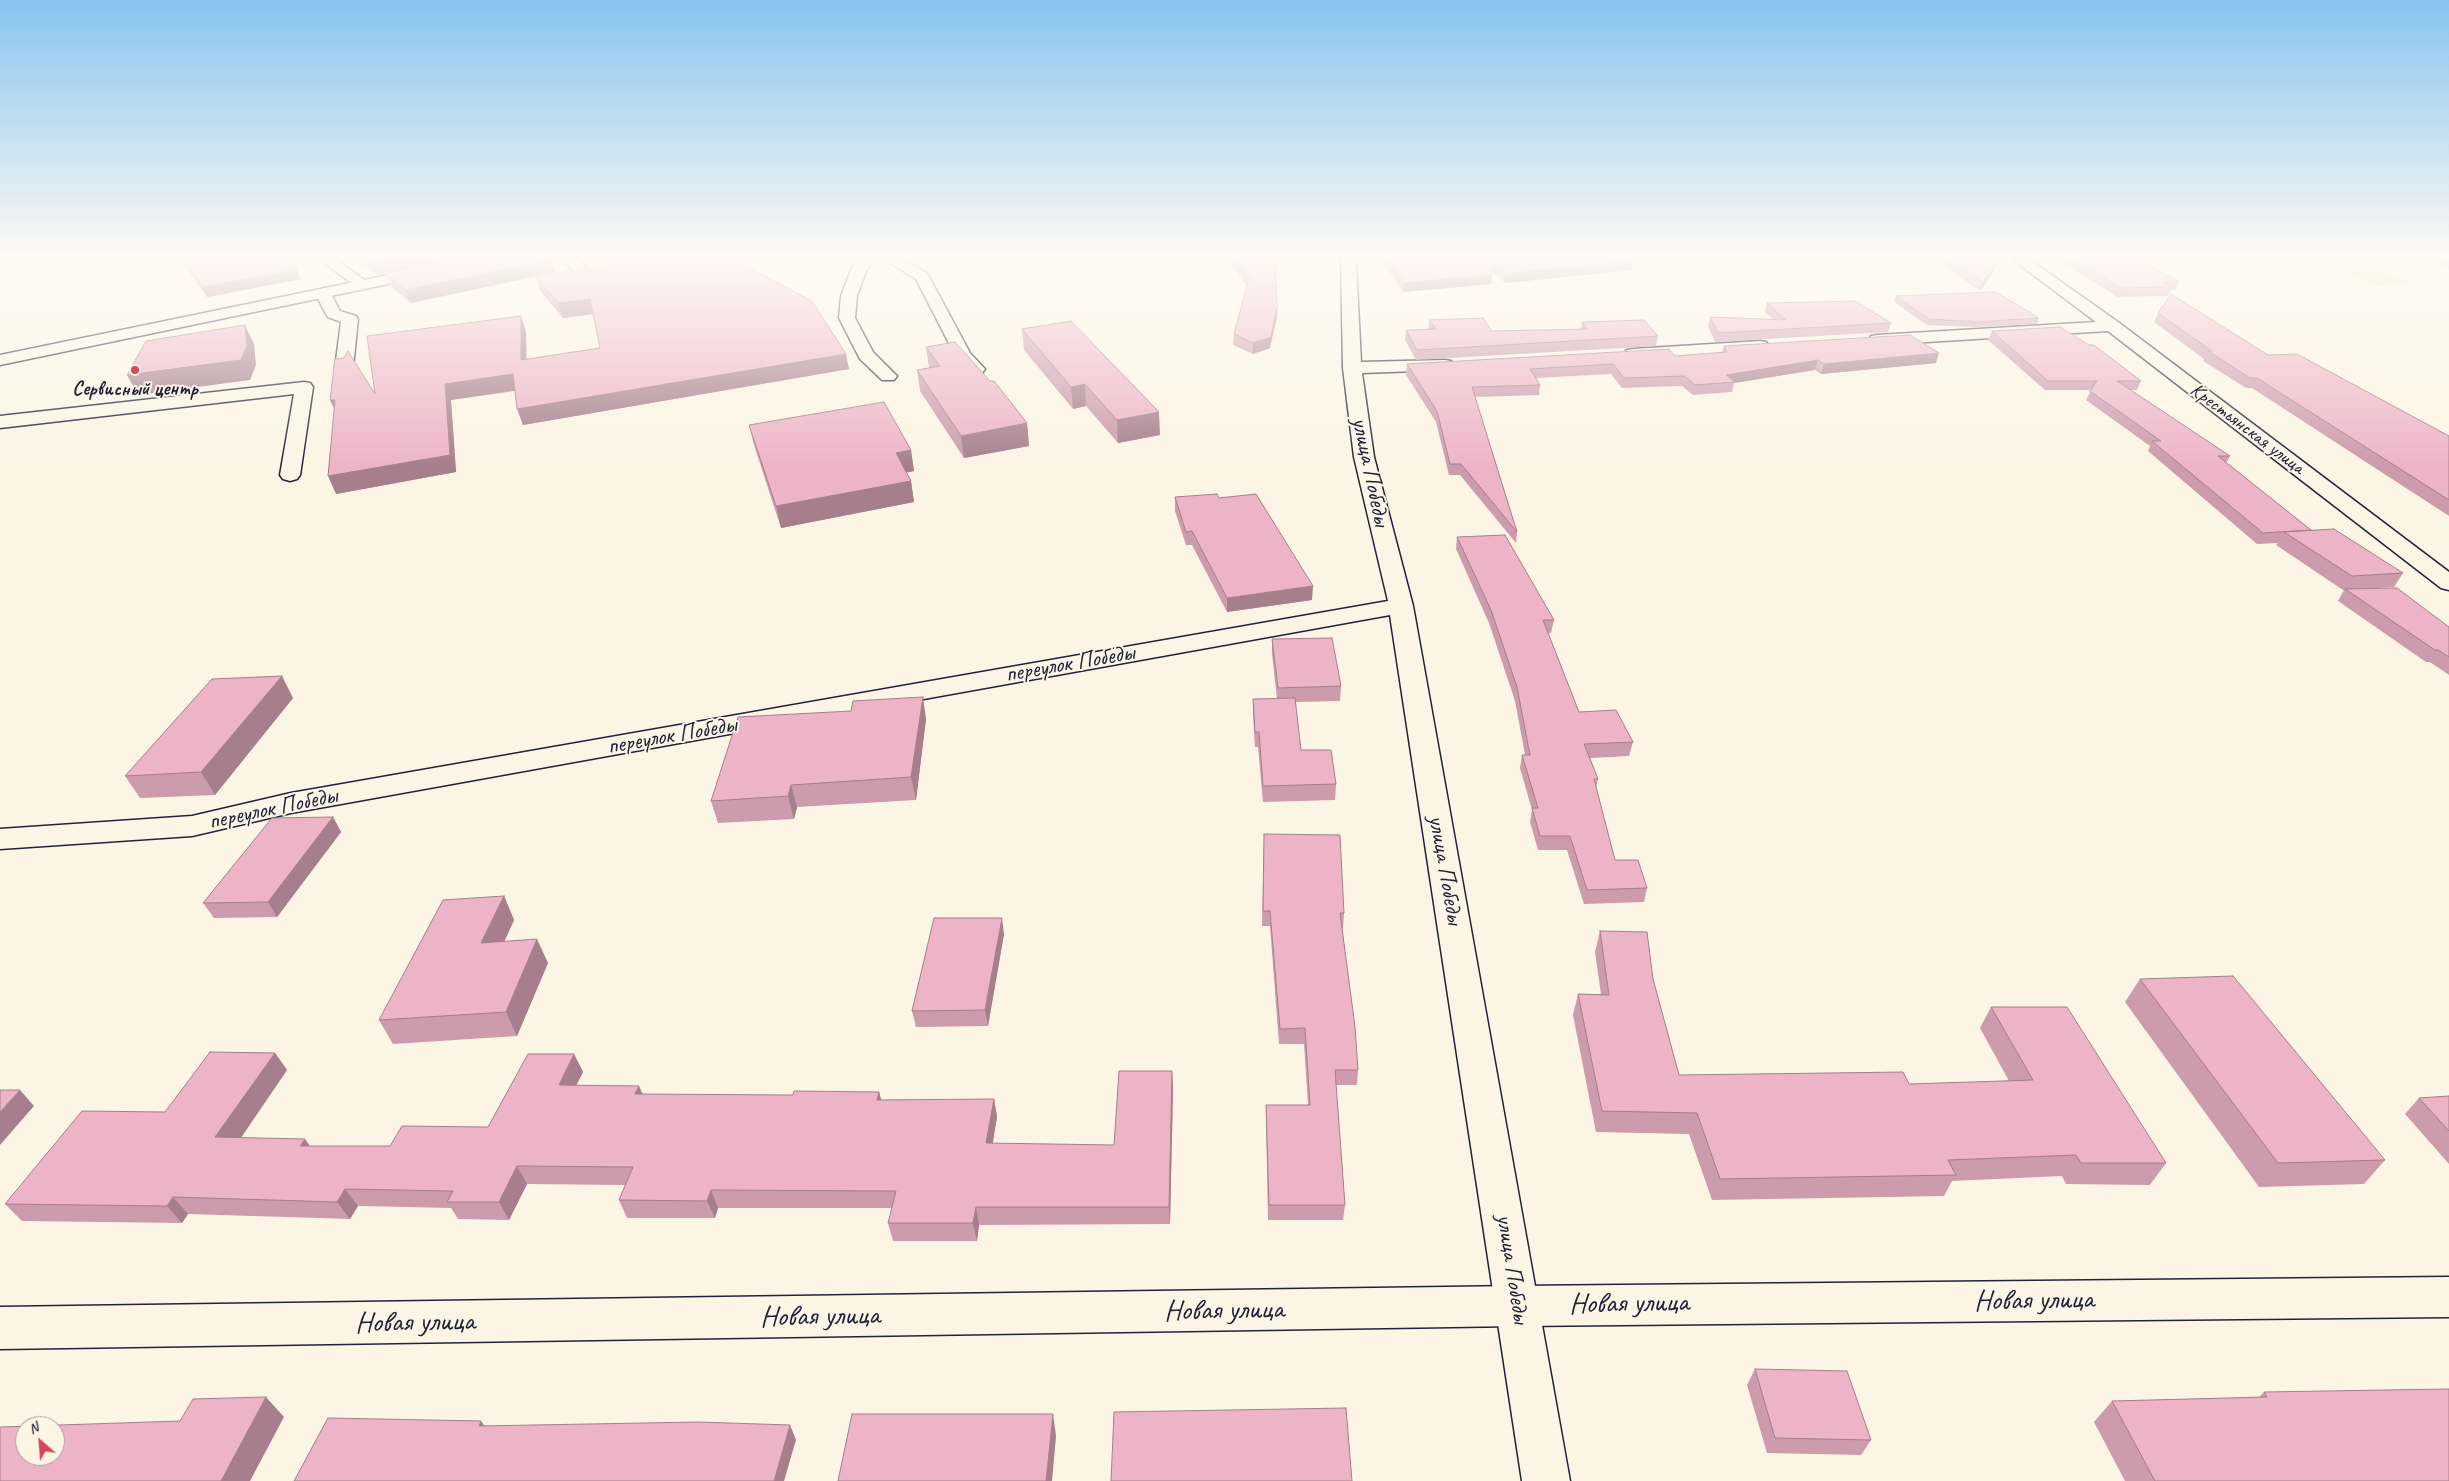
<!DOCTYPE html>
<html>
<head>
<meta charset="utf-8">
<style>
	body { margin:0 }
	#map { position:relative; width:2449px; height:1481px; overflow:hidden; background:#fcf5e5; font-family:Caveat,sans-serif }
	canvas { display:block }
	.north { position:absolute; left:15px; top:1416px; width:50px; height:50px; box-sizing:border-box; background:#fcf5e5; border:1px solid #a5a1a1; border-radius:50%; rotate:333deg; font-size:14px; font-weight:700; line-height:20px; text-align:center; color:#22223b }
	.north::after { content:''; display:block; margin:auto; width:18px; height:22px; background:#d1495b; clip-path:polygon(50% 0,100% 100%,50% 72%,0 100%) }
</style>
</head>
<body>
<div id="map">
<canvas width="2449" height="1481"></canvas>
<div class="north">N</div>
</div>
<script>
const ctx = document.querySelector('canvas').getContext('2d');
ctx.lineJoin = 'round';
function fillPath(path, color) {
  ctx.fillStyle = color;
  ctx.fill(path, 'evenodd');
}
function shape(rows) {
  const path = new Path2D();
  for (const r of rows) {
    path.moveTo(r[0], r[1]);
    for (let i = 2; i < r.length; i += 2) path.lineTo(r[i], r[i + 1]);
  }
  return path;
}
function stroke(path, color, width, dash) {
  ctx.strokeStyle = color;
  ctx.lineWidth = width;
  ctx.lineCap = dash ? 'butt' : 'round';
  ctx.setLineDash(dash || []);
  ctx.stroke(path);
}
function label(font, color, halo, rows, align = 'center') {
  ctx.font = font + ' Caveat,sans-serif';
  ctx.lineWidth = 4;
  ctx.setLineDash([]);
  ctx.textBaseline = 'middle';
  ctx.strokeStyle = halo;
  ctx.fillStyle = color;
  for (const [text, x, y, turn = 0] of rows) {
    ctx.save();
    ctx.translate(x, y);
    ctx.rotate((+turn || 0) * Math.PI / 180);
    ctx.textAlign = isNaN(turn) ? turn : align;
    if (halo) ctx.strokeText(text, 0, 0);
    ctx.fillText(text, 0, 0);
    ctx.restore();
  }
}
fillPath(shape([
	[2367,265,2415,284,2377,286,2330,267]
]), '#dae699');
const minor = shape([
	[319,259,336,259,371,285,368,288,358,288,319,259],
	[561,259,577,259,590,271,615,266,623,271,620,274,587,281,582,279,561,259],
	[861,259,877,259,867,269,857,296,855,318,873,352,897,376,894,380,882,380,860,359,839,318,841,296,852,267,861,259],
	[884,259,902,259,927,273,970,353,985,369,982,373,970,373,957,359,916,279,884,259],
	[1359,259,1356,263,1361,362,1445,360,1451,361,1454,365,1451,369,1445,370,1362,373,1374,457,1413,606,1570,1481,1522,1481,1390,615,291,813,192,836,0,849,0,829,192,816,291,793,1388,601,1354,457,1343,368,1341,260,1359,259],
	[2012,259,2029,259,2118,322,2449,572,2449,590,2441,588,2108,331,1877,345,1871,344,1869,340,1871,336,1877,335,2096,322,2012,259],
	[323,288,329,290,340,311,356,316,358,319,353,368,350,372,344,373,338,372,335,368,341,322,328,317,326,314,315,293,323,288],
	[1760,341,1766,342,1769,346,1766,350,1633,359,1627,358,1624,354,1627,350,1633,349,1760,341],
	[304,382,310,383,313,387,300,475,297,479,290,481,283,479,280,475,294,394,0,428,0,416,304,382]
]);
const major = shape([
	[466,259,496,259,489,263,0,365,0,355,466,259],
	[2449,1277,2449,1317,1518,1326,0,1349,0,1307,1518,1286,2449,1277]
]);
stroke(minor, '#22223b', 3);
stroke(major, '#22223b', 3);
fillPath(minor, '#fcf5e5');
fillPath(major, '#fcf5e5');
fillPath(shape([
	[357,259,551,259,556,272,411,303,390,286,385,274,377,275],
	[1227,259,1275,259,1277,306,1277,317,1270,348,1253,354,1233,345,1234,334,1247,286],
	[1384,259,1631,259,1632,270,1505,283,1492,272,1491,284,1403,292,1384,264],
	[1935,259,1989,259,1993,273,1980,291],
	[2058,259,2134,259,2179,281,2175,290,2171,290,2168,296,2117,297],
	[2423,259,2449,259,2449,269],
	[184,262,301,279,207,297,189,272],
	[536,276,849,369,523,425,515,391,451,400,456,472,336,494,375,394,526,331,526,359,600,348,593,314,563,318,540,291],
	[1896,296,2039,318,2037,324,1974,327,1927,325,1894,302],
	[1767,303,1891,323,1888,332,1715,342,1708,326,1710,317,1773,319,1765,312],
	[2158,313,2268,355,2449,436,2449,516,2252,388,2246,388,2203,361,2204,359,2154,322],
	[1429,320,1492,331,1581,329,1582,322,1658,336,1656,346,1416,360,1405,340,1406,330,1428,330],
	[1022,329,1160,435,1118,443,1086,406,1073,409,1024,350],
	[1992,331,2141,381,2137,390,2131,390,2230,456,2226,463,2311,530,2403,573,2394,587,2363,589,2449,627,2449,675,2430,662,2426,662,2338,601,2344,590,2343,590,2276,545,2278,543,2257,544,2148,451,2150,446,2086,400,2091,390,2045,390,1988,340],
	[1724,346,1936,363,1821,374,1815,370,1734,383,1732,392,1693,395,1682,386,1622,388,1611,374,1536,378,1540,385,1539,395,1475,397,1517,532,1516,543,1460,475,1449,475,1436,422,1406,375,1407,364,1675,356,1722,352],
	[926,347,1027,423,1029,446,964,458,920,391,917,370,929,368],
	[749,425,911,450,914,471,906,472,911,481,914,502,781,528,754,445],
	[1175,497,1219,498,1312,600,1227,612,1192,545,1186,545,1175,511],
	[1457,537,1554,620,1551,633,1548,633,1579,712,1633,742,1629,756,1590,758,1598,779,1596,787,1615,860,1647,888,1644,902,1584,904,1567,850,1538,850,1530,822,1532,810,1520,768,1522,755,1525,755,1515,701,1489,623,1456,549],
	[1272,639,1341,686,1340,701,1295,702,1301,750,1336,784,1335,800,1263,802,1258,747,1255,747,1253,714,1253,699,1277,699,1272,654],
	[293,698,215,795,140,798,125,776],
	[851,711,926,719,916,800,797,807,794,819,718,823,711,801],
	[333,817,341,832,277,917,214,918,203,903],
	[1264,834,1344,913,1343,928,1342,928,1358,1070,1357,1085,1336,1085,1345,1205,1343,1220,1268,1220,1266,1120,1266,1105,1308,1105,1304,1044,1279,1044,1270,926,1262,926],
	[504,896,514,920,504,942,548,963,517,1036,393,1044,379,1020],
	[1600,931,1653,979,1679,1075,1909,1084,2009,1081,1980,1028,1991,1007,2166,1163,2150,1185,2066,1184,2062,1176,1952,1181,1944,1196,1712,1200,1689,1134,1596,1132,1573,1015,1578,994,1601,994,1595,952],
	[1004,934,988,1026,916,1027,912,1011],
	[2140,979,2385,1160,2364,1184,2259,1187,2125,1002],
	[275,1053,287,1070,241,1138,310,1146,390,1146,488,1127,574,1054,583,1072,576,1085,639,1086,643,1095,793,1095,879,1092,881,1100,994,1099,997,1117,992,1144,1114,1145,1172,1071,1173,1089,1170,1224,979,1225,977,1241,893,1241,888,1223,892,1208,718,1208,715,1218,627,1218,619,1200,625,1185,527,1184,509,1220,458,1219,451,1208,358,1206,350,1219,188,1214,182,1223,22,1221,5,1204,165,1112],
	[2449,1096,2449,1164,2405,1114,2419,1098],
	[1755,1369,1871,1440,1861,1455,1767,1453,1747,1385],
	[2264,1392,2449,1481,2125,1481,2094,1422,2112,1401,2259,1397]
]), '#cc9bac');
fillPath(shape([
	[393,259,456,259,377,275,372,263],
	[552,260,556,272,411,303,406,290],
	[1634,261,1632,270,1505,283,1506,274],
	[1996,264,1993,273,1980,291,1983,282],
	[297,270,301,279,207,297,203,287],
	[1492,275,1491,284,1403,292,1404,283],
	[590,299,594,314,563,318,558,303],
	[1277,306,1277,317,1270,348,1253,354,1253,343],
	[521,316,526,331,527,375,521,360],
	[245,325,254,344,256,365,250,380,138,395,127,375],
	[1939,353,1936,363,1821,374,1824,364],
	[846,354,849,369,523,425,517,409],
	[1818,360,1815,370,1734,383,1735,382,1726,375],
	[513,374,518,390,451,400,456,472,336,494,328,476,445,384],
	[1085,384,1086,406,1073,409,1071,387],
	[330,400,335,400,338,417],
	[1159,412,1160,435,1118,443,1117,420],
	[1027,423,1029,446,964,458,961,436],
	[911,450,914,471,900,474,896,453],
	[911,481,914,502,781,528,776,506],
	[1313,586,1312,600,1227,612,1227,598],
	[282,676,293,698,215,795,201,772],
	[923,697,926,719,916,800,911,777],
	[791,785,797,807,794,819,788,796],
	[333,817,341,832,277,917,268,902],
	[504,896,514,920,493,966,481,943],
	[1002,918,1004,934,988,1026,985,1010],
	[537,939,548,963,517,1036,506,1012],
	[275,1053,287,1070,229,1155,215,1137],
	[574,1054,583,1072,568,1102,559,1085],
	[1172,1071,1173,1089,1170,1224,1169,1207],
	[639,1086,646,1104,635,1094],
	[20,1090,34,1106,0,1145,0,1112],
	[879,1092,884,1110,877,1100],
	[994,1099,997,1117,990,1161,986,1143],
	[305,1139,317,1156,300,1146],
	[517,1166,527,1184,509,1220,499,1202],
	[345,1189,358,1206,350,1219,337,1202],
	[711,1190,718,1208,715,1218,707,1201],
	[173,1197,188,1214,182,1223,167,1206],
	[976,1207,979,1225,977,1241,973,1223],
	[266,1397,284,1417,250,1481,221,1481],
	[1053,1414,1056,1436,1052,1481,1046,1481],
	[481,1421,492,1436,479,1426],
	[790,1425,796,1440,784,1481,774,1481]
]), '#a67e8c');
const building = shape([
	[201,259,291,259,297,270,203,287,184,262,201,259],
	[367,259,393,259,372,263,367,259],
	[455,259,551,259,552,260,406,290,385,273,455,259],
	[653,259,732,259,812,301,846,354,517,409,513,374,445,384,450,455,328,476,335,400,330,400,335,359,344,358,348,351,375,394,367,336,521,316,521,360,600,348,590,299,558,303,536,276,653,259],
	[1234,259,1275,259,1277,306,1271,337,1253,343,1234,334,1249,278,1234,259],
	[1388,259,1631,259,1634,261,1506,274,1492,261,1492,275,1404,283,1388,259],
	[1950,259,1989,259,1996,264,1983,282,1950,259],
	[2075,259,2134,259,2179,281,2163,282,2172,287,2121,288,2075,259],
	[2440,259,2449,259,2449,262,2440,259],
	[1996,292,2039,318,1976,322,1929,319,1896,296,1996,292],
	[2171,294,2268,355,2297,354,2449,436,2449,500,2257,378,2250,378,2208,351,2212,351,2158,313,2171,294],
	[1855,301,1891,323,1718,333,1710,317,1786,320,1767,303,1855,301],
	[1483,318,1492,331,1587,329,1582,322,1644,320,1658,336,1417,350,1406,330,1436,329,1429,320,1483,318],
	[1071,321,1159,412,1117,420,1085,384,1071,387,1022,329,1071,321],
	[245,325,247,346,241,360,127,375,146,341,245,325],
	[2060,327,2089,345,2094,345,2141,381,2117,381,2230,456,2218,456,2311,530,2263,533,2152,441,2161,441,2090,391,2097,381,2048,381,1992,331,2060,327],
	[1910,335,1939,353,1824,364,1818,360,1726,375,1735,382,1695,385,1685,376,1624,378,1613,364,1530,369,1540,385,1472,387,1517,532,1461,464,1450,464,1437,411,1407,364,1669,349,1675,356,1727,352,1724,346,1910,335],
	[955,342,990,381,994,381,1027,423,961,436,917,370,940,366,926,347,955,342],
	[884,402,911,450,896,453,911,481,776,506,749,425,884,402],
	[1217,494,1219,498,1256,494,1313,586,1227,598,1192,531,1186,532,1175,497,1217,494],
	[2334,529,2403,573,2352,576,2284,532,2334,529],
	[1505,535,1554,620,1543,620,1579,712,1616,710,1633,742,1584,744,1598,779,1594,779,1615,860,1638,860,1647,888,1587,890,1570,836,1540,836,1532,808,1538,808,1522,755,1530,755,1517,687,1491,610,1457,537,1505,535],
	[2397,588,2449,627,2449,657,2438,650,2435,650,2345,589,2397,588],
	[1332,638,1341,686,1278,688,1272,639,1332,638],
	[282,676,201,772,125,776,212,679,282,676],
	[923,697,911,777,791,785,788,796,711,801,738,717,851,711,853,701,923,697],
	[1295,698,1301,750,1331,750,1336,784,1263,786,1259,732,1255,732,1253,699,1295,698],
	[333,817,268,902,203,903,272,818,333,817],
	[1264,834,1340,835,1344,913,1340,913,1355,1027,1358,1070,1335,1070,1345,1205,1269,1205,1266,1105,1310,1105,1305,1028,1280,1029,1270,911,1263,911,1264,834],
	[504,896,481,943,537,939,506,1012,379,1020,443,900,504,896],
	[934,918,1002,918,985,1010,912,1011,934,918],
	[1600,931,1647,932,1653,979,1679,1075,1903,1072,1909,1084,2033,1080,1991,1007,2067,1007,2166,1163,2081,1163,2076,1155,1948,1160,1956,1175,1720,1179,1697,1113,1602,1111,1578,994,1609,995,1600,931],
	[2233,976,2385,1160,2278,1163,2140,979,2233,976],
	[210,1052,275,1053,215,1137,305,1139,300,1146,390,1146,402,1126,488,1127,528,1054,574,1054,559,1085,639,1086,635,1094,793,1095,794,1091,879,1092,877,1100,994,1099,986,1143,1114,1145,1119,1071,1172,1071,1169,1207,976,1207,973,1223,888,1223,896,1191,711,1190,707,1201,619,1200,633,1167,517,1166,499,1202,447,1202,453,1191,345,1189,337,1202,173,1197,167,1206,5,1204,82,1111,165,1112,210,1052],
	[0,1090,20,1090,0,1112,0,1090],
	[2449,1096,2449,1131,2419,1098,2449,1096],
	[1755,1369,1847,1371,1871,1440,1775,1438,1755,1369],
	[2449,1389,2449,1481,2155,1481,2112,1401,2267,1397,2264,1392,2449,1389],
	[266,1397,221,1481,0,1481,0,1427,180,1421,193,1399,266,1397],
	[25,1426,55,1426,55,1456,25,1456,25,1426],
	[1346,1408,1352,1481,1111,1481,1114,1412,1346,1408],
	[852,1414,1053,1414,1046,1481,838,1481,852,1414],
	[328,1418,481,1421,479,1426,698,1422,790,1425,774,1481,294,1481,328,1418]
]);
fillPath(building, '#edb4c8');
stroke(building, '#a67e8c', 1);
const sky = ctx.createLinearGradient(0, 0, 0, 467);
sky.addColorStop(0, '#88c4ef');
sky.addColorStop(0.55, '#fefaf3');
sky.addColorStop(1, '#fefaf300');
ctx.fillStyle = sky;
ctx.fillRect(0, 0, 2449, 467);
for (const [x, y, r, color] of [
	[135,370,5,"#d1495b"]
]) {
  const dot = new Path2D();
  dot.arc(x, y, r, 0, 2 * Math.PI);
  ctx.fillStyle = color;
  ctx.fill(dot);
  stroke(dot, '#fcf5e5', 2);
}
label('bold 20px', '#22223b', '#fcf5e5', [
	["Сервисный центр",135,390]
]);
label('20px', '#22223b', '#fcf5e5', [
	["Крестьянская улица",2247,429,37]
]);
label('24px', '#22223b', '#fcf5e5', [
	["улица Победы",1370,472,78],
	["переулок Победы",1070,664,-10],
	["переулок Победы",672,736,-10],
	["переулок Победы",273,809,-12],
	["улица Победы",1445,870,80],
	["улица Победы",1512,1269,81]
]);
label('29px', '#22223b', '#fcf5e5', [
	["Новая улица",2034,1301,-1],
	["Новая улица",1629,1304,-1],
	["Новая улица",1224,1311,-1],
	["Новая улица",820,1317,-1],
	["Новая улица",415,1323,-1]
]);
</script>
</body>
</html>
